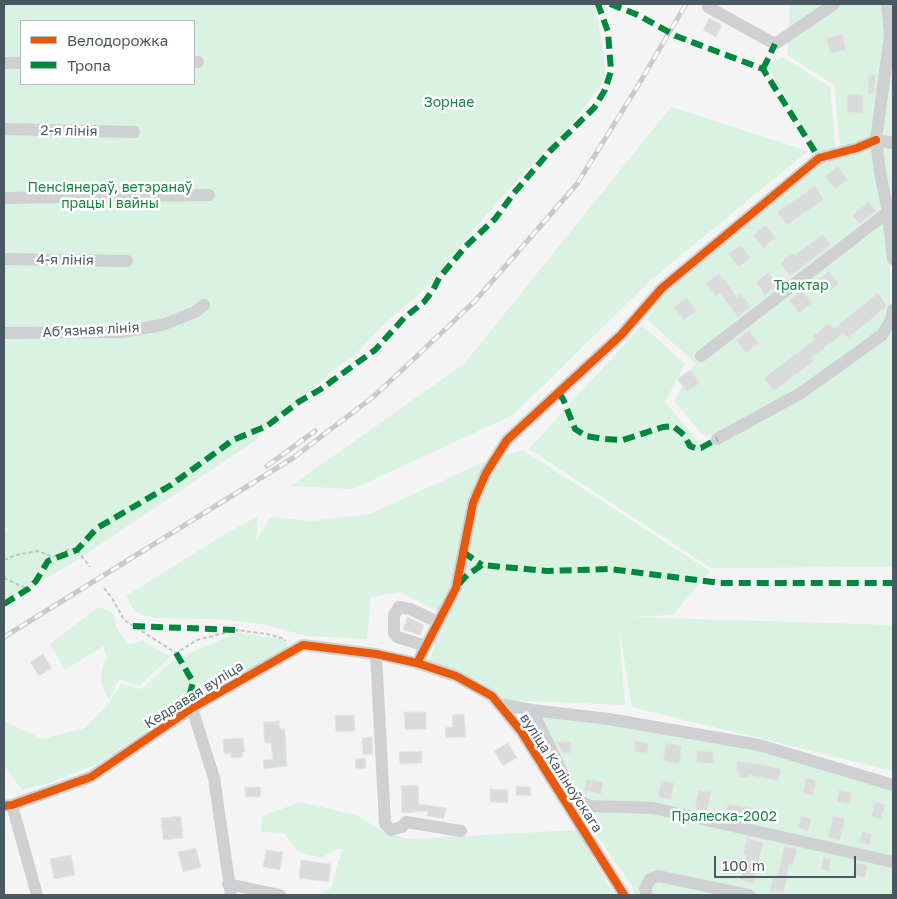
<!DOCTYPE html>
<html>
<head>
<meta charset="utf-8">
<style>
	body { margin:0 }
	#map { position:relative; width:897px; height:899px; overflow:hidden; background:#f4f4f4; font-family:"Golos Text",sans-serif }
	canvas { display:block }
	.frame { position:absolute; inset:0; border:5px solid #4a5861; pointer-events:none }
	.legend { position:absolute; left:20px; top:20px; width:175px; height:65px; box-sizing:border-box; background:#fff; border:1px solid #b7bcc0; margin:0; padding:6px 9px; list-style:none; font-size:15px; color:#4a5861 }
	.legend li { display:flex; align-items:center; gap:10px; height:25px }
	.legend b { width:25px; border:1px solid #b7bcc0 }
	.scale { position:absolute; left:714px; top:856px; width:142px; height:22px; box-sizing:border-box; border:2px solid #4a5861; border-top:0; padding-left:6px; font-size:15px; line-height:18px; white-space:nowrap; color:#4a5861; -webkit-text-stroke:4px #fff; paint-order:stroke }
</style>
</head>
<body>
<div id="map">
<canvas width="897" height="899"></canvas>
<div class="frame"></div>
<ul class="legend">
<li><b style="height:6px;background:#e8590c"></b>Велодорожка</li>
<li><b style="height:6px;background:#00873e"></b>Тропа</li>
</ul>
<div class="scale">100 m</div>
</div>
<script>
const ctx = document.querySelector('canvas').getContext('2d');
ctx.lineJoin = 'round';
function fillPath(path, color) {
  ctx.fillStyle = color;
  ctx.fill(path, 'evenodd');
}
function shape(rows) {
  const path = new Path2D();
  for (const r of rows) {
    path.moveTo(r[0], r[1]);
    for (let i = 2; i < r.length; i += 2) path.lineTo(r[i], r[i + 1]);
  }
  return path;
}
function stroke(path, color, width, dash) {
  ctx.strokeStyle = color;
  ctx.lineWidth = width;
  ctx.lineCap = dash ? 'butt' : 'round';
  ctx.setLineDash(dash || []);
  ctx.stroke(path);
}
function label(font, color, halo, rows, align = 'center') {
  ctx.font = font + ' "Golos Text",sans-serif';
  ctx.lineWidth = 5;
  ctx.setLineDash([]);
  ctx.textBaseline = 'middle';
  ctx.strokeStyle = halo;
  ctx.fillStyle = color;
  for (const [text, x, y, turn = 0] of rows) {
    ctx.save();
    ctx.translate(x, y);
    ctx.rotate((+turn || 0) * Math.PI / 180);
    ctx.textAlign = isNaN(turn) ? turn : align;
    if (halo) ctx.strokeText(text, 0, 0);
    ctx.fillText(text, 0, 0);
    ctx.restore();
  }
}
fillPath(shape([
	[4,4,593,4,598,19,604,57,605,73,600,87,568,128,496,203,441,270,420,293,383,325,356,354,339,366,304,397,282,412,256,440,71,564,4,602,4,533,7,531,4,520],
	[21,21,194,21,194,84,21,84],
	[790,4,893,4,893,211,890,262,890,305,879,333,799,389,717,435,702,434,674,401,695,363,647,319,665,291,821,161,841,153,834,85,787,55],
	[783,57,830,87,836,154,819,158,767,65],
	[671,107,808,151,652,279,513,415,353,489,291,486,464,364],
	[893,319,893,567,711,568,529,449,642,325,685,364,665,402,698,441,718,443,803,396],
	[523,450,710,571,673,615,630,617,893,625,893,771,632,707,619,627,625,705,506,700,480,681,428,661,448,616,400,592,371,597,367,639,307,636,263,624,217,619,154,618,135,612,126,596,222,536,258,516,256,541,270,517,312,521,370,514,484,462],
	[99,607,113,613,116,627,128,644,144,641,170,657,139,686,119,679,109,700,101,681,102,669,107,657,103,646,65,670,50,644],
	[236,633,284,639,289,648,190,702,97,764,52,782,22,790,4,765,4,721,42,739,85,728,109,703,121,684,142,689,172,661],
	[532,710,759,745,893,786,893,895,634,895,632,886,590,825],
	[301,802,358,816,385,833,411,839,577,830,614,895,317,895,331,888,342,849,336,849,321,858,298,852,284,833,261,832,262,816]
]), '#d9f2e1');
const building = shape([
	[709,18,722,25,716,37,703,30,709,18],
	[842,34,846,50,830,53,826,38,842,34],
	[868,75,876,75,874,93,868,93,868,75],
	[847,94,863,95,863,113,847,112,847,94],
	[838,166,848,180,835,189,825,176,838,166],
	[815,186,824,199,787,225,777,212,815,186],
	[869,202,876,211,859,224,852,215,869,202],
	[766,225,776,238,763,248,753,235,766,225],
	[823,234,831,245,790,276,780,263,793,253,795,255,823,234],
	[741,245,751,258,738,267,728,254,741,245],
	[829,271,839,284,826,294,816,281,829,271],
	[769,272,778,285,765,295,756,282,769,272],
	[719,273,737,297,741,294,751,307,738,317,720,293,716,296,706,283,719,273],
	[802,290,812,303,799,313,789,300,802,290],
	[878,293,886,305,885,308,848,338,844,333,811,358,814,361,774,391,764,378,815,339,813,336,829,323,833,329,878,293],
	[687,298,697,311,684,320,674,307,687,298],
	[749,330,759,343,746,353,736,340,749,330],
	[690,370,700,383,687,392,677,379,690,370],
	[407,617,424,625,421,635,403,630,407,617],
	[43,654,52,668,39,676,30,662,43,654],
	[404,712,426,712,426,729,405,730,404,712],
	[464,714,466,737,446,738,445,728,453,727,452,715,464,714],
	[335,715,354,715,355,731,336,732,335,715],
	[279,721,280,729,285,729,287,766,264,769,263,760,273,759,271,743,265,743,263,722,279,721],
	[372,737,373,754,363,755,362,738,372,737],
	[243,738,245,752,243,752,243,757,231,758,231,754,224,754,223,739,243,738],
	[556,741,571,742,571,753,562,753,556,741],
	[635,741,649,743,647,753,634,752,635,741],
	[508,743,517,758,503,766,494,751,508,743],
	[666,743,682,746,679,764,663,761,666,743],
	[422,751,422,763,400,764,399,752,422,751],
	[697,751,714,752,713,764,696,762,697,751],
	[365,758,366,768,356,769,355,759,365,758],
	[737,761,759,764,781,769,778,781,749,775,748,778,738,777,739,772,736,772,737,761],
	[806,778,816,780,813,796,803,794,806,778],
	[587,779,603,782,601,794,584,791,587,779],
	[661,780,674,783,671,800,658,797,661,780],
	[418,785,419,804,446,808,444,819,427,816,428,811,402,813,401,786,418,785],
	[516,786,531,787,531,796,516,795,516,786],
	[245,787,261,787,260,797,245,797,245,787],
	[490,789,508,790,508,803,490,802,490,789],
	[698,790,711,792,707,812,695,809,698,790],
	[839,790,852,792,850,804,837,802,839,790],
	[875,802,885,805,881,819,871,817,875,802],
	[728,804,758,809,755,823,725,815,728,804],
	[181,816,183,838,163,840,161,818,181,816],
	[801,816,811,818,808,831,798,828,801,816],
	[833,816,845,819,840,840,828,837,833,816],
	[862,831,872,834,869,845,859,843,862,831],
	[747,838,763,842,754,884,740,880,746,855,743,855,747,838],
	[784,846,797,849,793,865,789,864,784,893,770,891,773,875,778,875,784,846],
	[196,848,201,867,183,872,178,852,196,848],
	[266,850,283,852,280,870,263,867,266,850],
	[71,855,75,875,54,879,50,859,71,855],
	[823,857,831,859,829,871,821,869,823,857],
	[301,860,331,864,329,882,299,878,301,860],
	[856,862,868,865,865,878,852,875,856,862]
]);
fillPath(building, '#dadcdc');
stroke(building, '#e5e6e7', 1);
stroke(shape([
	[4,560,16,555,38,551,53,557,70,549,77,550,90,567],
	[4,578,28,589],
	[104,588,112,598,124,620,176,653,197,640,236,630,267,634,282,638,286,641]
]), '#bcc8c4', 2, [4, 2.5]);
stroke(shape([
	[708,7,775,44,834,4],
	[194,62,198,62],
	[4,63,21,63],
	[4,129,134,132],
	[876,140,893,143],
	[4,198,209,195],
	[888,212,893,259],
	[4,259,127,261],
	[4,333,122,332,162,325,195,312,204,305],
	[701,356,888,212,880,172,876,140,890,35,887,4],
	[717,439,801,393,882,335,891,320,893,310],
	[426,646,397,637,394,633,394,615,399,607,410,609,438,622],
	[376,654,385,824,391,830,402,827,406,822,461,831],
	[417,663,456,588,473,503,486,473,507,440,621,335,662,288,819,158,857,148,876,140],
	[500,704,532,710,609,719,759,745,893,785],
	[192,708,214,778,231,895],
	[532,710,575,799,590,806,653,808,893,862],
	[12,805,37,895],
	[4,806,12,805,91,777,192,708,303,645,376,654,417,663,456,676,492,696,521,731,624,895],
	[228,884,280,895],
	[647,895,645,889,650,879,658,876,749,895]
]), '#ced0d2', 12);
const rail = shape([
	[267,466,315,431],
	[4,637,293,458,373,397,401,371,475,301,577,184,639,84,686,4]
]);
stroke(rail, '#c9cacc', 5);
stroke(rail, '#fff', 3, [9]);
stroke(shape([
	[610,4,638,15,676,36,763,69,819,158],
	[763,69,775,44],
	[559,393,563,399,575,429,586,436,604,439,623,440,663,427,673,426,684,435,690,446,695,448,701,448,717,439],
	[463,552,482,565],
	[459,584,467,575,482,565,547,571,610,569,720,583,893,583],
	[4,604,28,589,36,581,48,561,77,550,97,528,171,485,233,440,267,426,300,401,321,389,375,350,404,318,424,302,433,290,439,278,466,246,495,219,514,193,550,151,594,108,605,90,611,71,608,32,598,4],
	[133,626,236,630],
	[176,653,193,682,188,701,192,708]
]), '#00873e', 6, [12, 6]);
stroke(shape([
	[417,663,456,588,473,503,486,473,507,440,621,335,662,288,819,158,857,148,876,140],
	[4,806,12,805,91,777,192,708,303,645,376,654,417,663,456,676,492,696,521,731,624,895]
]), '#e8590c', 8);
label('14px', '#178645', '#fff', [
	["Зорнае",449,103],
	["Пенсіянераў, ветэранаў",110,188],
	["працы і вайны",110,204],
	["Трактар",801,286],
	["Пралеска-2002",724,817]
]);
label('14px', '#4a5861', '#fff', [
	["2-я лінія",69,131,1],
	["4-я лінія",65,260,1],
	["Абʼязная лінія",91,330,-3],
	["Кедравая вуліца",194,695,-32],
	["вуліца Каліноўскага",561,773,57]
]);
</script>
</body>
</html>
